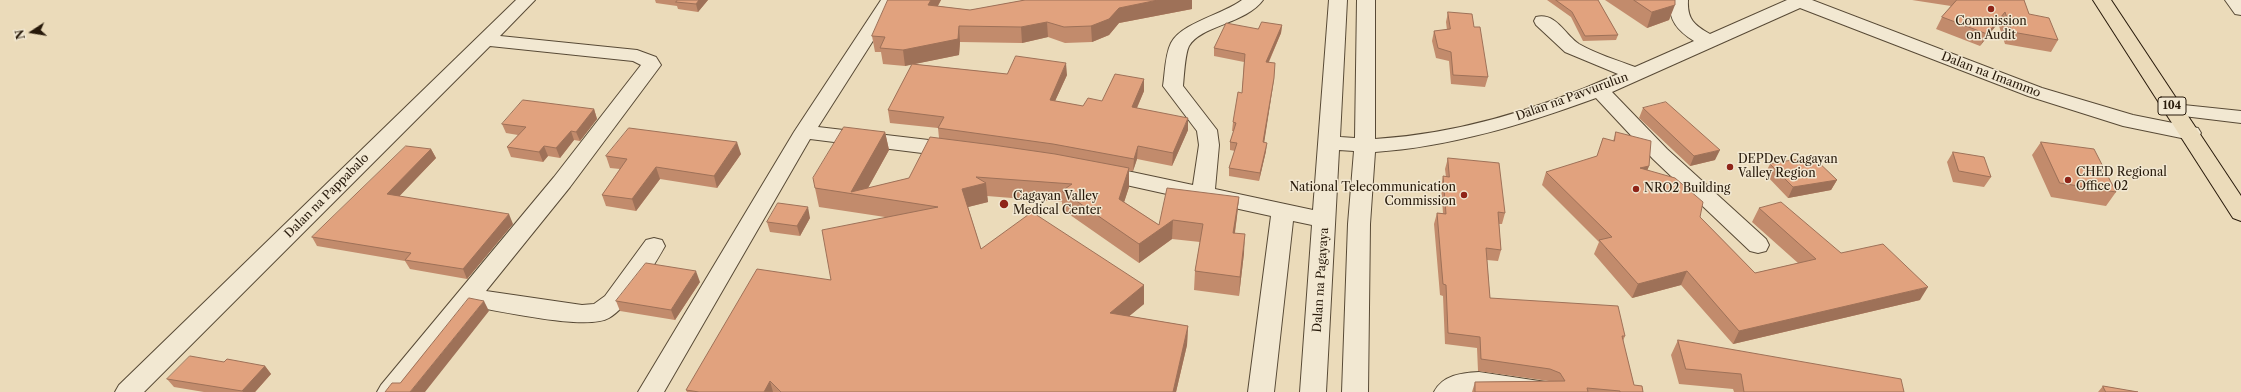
<!DOCTYPE html>
<style>
body{margin:0}
#map{position:relative;width:2241px;height:392px;overflow:hidden;background:#ebdbba;font-family:"Libre Caslon Text",serif}
canvas{display:block}
.north{position:absolute;left:12px;top:12px;width:40px;height:40px;-webkit-text-stroke:3px #f2e8d2;paint-order:stroke;rotate:258deg;font-size:11px;font-weight:700;line-height:16px;text-align:center;color:#27190a}
.north::after{content:'';display:block;margin:auto;width:14px;height:18px;background:#27190a;clip-path:polygon(50% 0,100% 100%,50% 72%,0 100%)}
</style>
<div id="map">
<canvas width="2241" height="392"></canvas>
<div class="north">N</div>
</div>
<script>
const ctx = document.querySelector('canvas').getContext('2d');
ctx.lineJoin = 'round';
function stroke(path, color, width, dash) {
  ctx.strokeStyle = color;
  ctx.lineWidth = width;
  ctx.lineCap = dash ? 'butt' : 'round';
  ctx.setLineDash(dash || []);
  ctx.stroke(path);
}
function fillPath(path, color) {
  ctx.fillStyle = color;
  ctx.fill(path, 'evenodd');
}
function write(font, color, halo, rows, align = 'center') {
  ctx.font = font + ' "Libre Caslon Text",serif';
  ctx.lineWidth = 3;
  ctx.setLineDash([]);
  ctx.textBaseline = 'middle';
  ctx.strokeStyle = halo;
  ctx.fillStyle = color;
  for (const [text, x, y, turn = 0] of rows) {
    ctx.save();
    ctx.translate(x, y);
    ctx.rotate((+turn || 0) * Math.PI / 180);
    ctx.textAlign = isNaN(turn) ? turn : align;
    if (halo) ctx.strokeText(text, 0, 0);
    ctx.fillText(text, 0, 0);
    ctx.restore();
  }
}
const minor = new Path2D(`
 M516,0H535L500,36L637,50L656,57L661,65L570,187L486,291L582,305L594,304L605,296L646,240L654,238L662,240L665,246C654,266 628,307 609,318C587,331 502,311 474,307L405,392H377L381,385L554,177L641,65L633,61L490,46L144,392H115L119,385Z
 M881,0H899L818,127L954,143L961,145L965,150L961,155L954,157L810,139L664,392H638L794,132Z
 M1242,0H1263C1247,23 1200,26 1189,46C1185,54 1184,76 1183,86L1217,130L1219,145L1215,189L1313,210L1329,0H1347L1340,137L1355,138L1357,0H1375V139C1459,134 1542,108 1618,74L1565,52L1536,25L1534,21L1536,17C1556,12 1565,35 1579,44C1596,54 1617,60 1635,67L1694,41C1678,31 1668,20 1670,0H1688C1687,19 1694,25 1710,34L1787,0H1812L2042,88L2133,115L2198,128L2201,133L2198,138L2191,140L2123,126L2028,96L1800,8L1612,92L1667,149L1766,239L1769,245L1766,251L1758,253L1750,251L1653,159L1596,98C1525,124 1450,147 1375,152L1370,224L1368,392H1342L1348,224L1354,151L1339,150L1326,392H1300L1312,225L1293,221L1274,392H1248L1271,216L1207,202L1203,203L1194,200L1099,179L1091,177L1088,172L1091,167L1099,165L1193,185L1199,145L1197,131L1163,86C1165,73 1165,55 1171,43C1181,23 1224,14 1242,0Z
 M2225,0H2241V15L2235,14Z
 M2174,104L2241,111V123L2167,114L2164,110L2167,106Z
 M1479,372L1546,382L1555,385L1559,392H1434C1443,375 1461,373 1479,372Z`);
const highway = new Path2D(`
 M2093,0H2111L2241,196V221L2233,218Z`);
stroke(minor, '#584a36', 2);
stroke(highway, '#27190a', 2);
fillPath(minor, '#f2e8d2');
fillPath(highway, '#ebdbba');
fillPath(new Path2D(`
 M655,0H708L698,12L678,9L677,6L656,3Z
 M888,0H941L938,6L970,10L1025,0H1192V9L1119,23L1109,35L1092,42L1065,43L1048,37L1022,43L960,42L959,55L914,64L1007,74L1067,75L1055,101L1083,106L1102,101L1144,79V91L1137,108L1188,130L1172,166L1137,159L1133,171H1129V187L1124,202L1159,225L1239,197L1237,216L1235,233L1244,253L1239,296L1194,290L1195,271L1200,242L1172,239L1139,263L1063,210L1062,202L987,196L988,202L968,207L981,249L1144,285V304L1129,316L1188,326L1187,345L1176,392H687L686,390L831,280L885,217L819,207L815,188L885,132L889,150L868,188L909,178L939,138L938,128L890,123L888,110L912,64L905,66L883,64L881,52H875L872,36Z
 M1547,0H1598L1618,35L1616,40L1583,41L1571,17Z
 M1605,0H1675L1669,20L1647,28Z
 M1912,0H2024L2029,14L2058,40L2051,52L2005,44L1998,23L1980,46L1936,29L1942,17L1951,6Z
 M1448,12L1474,27L1488,77L1485,87L1451,84L1449,61L1436,58L1432,41L1434,31L1447,30L1446,22Z
 M1282,25L1281,33L1269,62L1274,78L1264,142L1266,151L1259,181L1229,176V168L1235,151L1230,150V142L1234,131H1232L1233,122L1242,93L1244,62L1214,56V48L1258,29Z
 M1643,108L1715,160L1690,166L1639,118Z
 M594,109L597,119L580,141L574,140L560,158L548,156L543,162L511,157L507,147L518,135L506,133L502,124Z
 M1616,132L1649,166L1647,170L1700,217L1755,273L1798,263L1752,222L1759,208L1841,253L1920,300L1733,344L1681,285L1632,298L1594,254L1599,242L1542,185L1546,172L1597,157L1603,138L1613,141Z
 M2041,142L2116,192L2106,206L2051,197L2032,155Z
 M431,149L436,158L399,196L513,224L467,279L410,269L405,261L317,246L312,237Z
 M1953,152L1991,177L1984,187L1953,182L1947,162Z
 M741,154L717,188L660,179L636,211L606,206L602,195L620,169L610,168L606,156Z
 M1448,158L1505,213L1502,224H1499L1501,250L1498,261L1487,260L1490,298L1625,336L1623,341L1634,385L1643,392H1472L1475,382L1549,381L1478,371L1477,348L1445,344L1443,296L1440,295L1434,224L1437,213H1443L1441,187L1443,176L1446,177L1445,169Z
 M1770,164L1837,180L1831,190L1788,198L1765,174Z
 M810,218L800,236L770,232L767,222Z
 M700,282L675,320L620,311L616,301Z
 M1678,340L1904,392H1734L1733,389L1679,384L1671,355Z
 M224,362L265,366L271,374L255,392H204L174,387L167,379Z
 M2103,386L2138,392H2098Z`), '#c28b6c');
fillPath(new Path2D(`
 M699,0H708L698,12L696,4Z
 M931,0H941L929,21L928,5Z
 M1158,0H1192V9L1119,23L1109,35L1092,42L1091,26L1119,8Z
 M1675,5L1669,20L1647,28L1652,12Z
 M2005,12L1998,23L1980,46L1987,34Z
 M1047,22L1048,37L1022,43L1021,27Z
 M1282,25L1281,33L1265,70L1266,62Z
 M959,26L960,42L959,55L905,66L903,50Z
 M1066,63L1067,75L1050,112V100Z
 M1274,78L1273,86L1263,150V142Z
 M1144,79V91L1132,119V107Z
 M594,109L597,119L580,141L576,132Z
 M1188,118V130L1172,166L1173,153Z
 M571,131L574,140L560,158L556,148Z
 M885,132L889,150L864,195L851,192Z
 M737,142L741,154L717,188L714,176Z
 M1267,143L1266,151L1259,181L1260,173Z
 M544,146L548,156L543,162L539,152Z
 M1138,146L1137,159L1133,171L1134,159Z
 M431,149L436,158L392,204L387,194Z
 M1720,150L1715,160L1690,166L1694,156Z
 M1649,166L1644,179L1640,168Z
 M656,167L660,179L636,211L632,199Z
 M1129,168V187L1119,218V199Z
 M1837,180L1831,190L1788,198L1793,187Z
 M986,183L988,202L964,208L962,189Z
 M1239,197L1237,216L1232,252L1233,233Z
 M808,207L810,218L800,236L797,226Z
 M509,214L513,224L467,279L463,269Z
 M1173,220L1172,239L1139,263V244Z
 M1245,234L1244,253L1239,296L1240,277Z
 M696,271L700,282L675,320L671,310Z
 M1687,271L1681,285L1632,298L1638,284Z
 M1144,285V304L1110,332V313Z
 M1928,287L1920,300L1733,344L1739,331Z
 M484,301L489,311L425,392H410Z
 M1188,326L1187,345L1176,392H1173Z
 M265,366L271,374L255,392H243L242,391Z
 M770,381L773,392H764Z`), '#9e7158');
const building = new Path2D(`
 M678,0H699L696,4L676,2Z
 M888,0H931L928,5L970,10L1025,0H1158L1119,8L1109,19L1091,26L1064,27L1047,22L1021,27L959,26L958,39L903,50L880,48L885,37L872,36Z
 M1556,0H1598L1618,35L1585,36L1572,12Z
 M1634,0H1675V5L1652,12Z
 M1957,0H2024L2029,14L2049,18L2058,40L2012,32L2005,12L1987,34L1942,17Z
 M1448,12L1472,14L1474,27H1480L1488,77L1453,75L1451,52L1438,48L1434,31L1450,29Z
 M1262,22L1282,25L1266,62L1275,63L1274,78L1263,142L1267,143L1260,173L1229,168L1237,143L1230,142L1236,123L1233,122L1238,92L1242,93L1245,54L1214,48L1226,23L1258,29Z
 M1016,56L1066,63L1050,100L1083,106L1088,98L1102,101L1115,74L1144,79L1132,107L1188,118L1173,153L1138,146L1134,159L1053,144L938,128L944,117L888,110L912,64L1007,74Z
 M523,100L594,109L576,132L571,131L556,148L544,146L539,152L507,147L526,127L502,124Z
 M1666,102L1720,150L1694,156L1643,108Z
 M844,127L885,132L851,192L909,178L930,137L993,145L1055,154L1129,168L1119,199L1159,225L1167,188L1239,197L1233,233L1245,234L1240,277L1195,271L1203,224L1173,220L1139,244L1062,191L1072,184L976,177L986,183L962,189L981,249L1032,212L1144,285L1110,313L1188,326L1173,392H781L770,381L764,392H699L686,390L757,269L831,280L822,230L938,207L815,188L813,178Z
 M629,128L737,142L714,176L656,167L632,199L602,195L627,159L606,156Z
 M1616,132L1651,141L1649,166L1640,168L1675,178L1703,202L1700,217L1755,273L1816,259L1759,208L1781,202L1841,253L1883,244L1928,287L1739,331L1687,271L1638,284L1599,240L1612,237L1546,172L1597,156L1603,138L1614,141Z
 M2041,142L2094,149L2116,192L2060,183Z
 M406,146L431,149L387,194L509,214L463,269L405,260L411,253L312,237Z
 M1953,152L1984,157L1991,177L1959,171Z
 M1813,157L1837,180L1793,187L1770,164Z
 M1448,158L1499,163L1505,213L1498,212L1501,250L1486,248L1490,298L1618,306L1625,336H1622L1634,385L1642,386L1643,392H1620V391L1587,388L1588,392H1475V382L1565,381L1560,373L1550,369L1481,359L1480,337L1448,333L1446,285L1443,284L1437,213L1446,214L1443,176L1449,177Z
 M778,203L808,207L797,226L767,222Z
 M646,263L696,271L671,310L616,301Z
 M469,298L484,301L410,392H385L392,383H400Z
 M1678,340L1901,379L1904,392H1744L1741,374L1686,369Z
 M190,356L224,362L227,359L265,366L242,391L167,379Z
 M2103,386L2138,392H2106Z`);
fillPath(building, '#e1a27e');
stroke(building, '#9e7158', 1);
for (const [x, y, r, color] of [
 [1991,9,4,"#8f2418"],
 [1730,167,4,"#8f2418"],
 [2068,180,4,"#8f2418"],
 [1636,189,4,"#8f2418"],
 [1464,195,4,"#8f2418"],
 [1004,204,5,"#8f2418"]
]) {
  const dot = new Path2D();
  dot.arc(x, y, r, 0, 2 * Math.PI);
  ctx.fillStyle = color;
  ctx.fill(dot);
  stroke(dot, '#f2e8d2', 1.5);
}
for (const [x, y, w] of [
 [2172,106,28]
]) {
  const box = new Path2D();
  box.roundRect(x - w / 2, y - 9, w, 18, 3);
  ctx.fillStyle = '#f2e8d2';
  ctx.fill(box);
  stroke(box, '#27190a', 1);
}
write('bold 11px', '#27190a', null, [
 ["104",2172,106]
]);
write('12px', '#27190a', '#f2e8d2', [
 ["Commission",1991,22,"center"],
 ["on Audit",1991,36,"center"],
 ["DEPDev Cagayan",1738,160],
 ["Valley Region",1738,174],
 ["CHED Regional",2076,173],
 ["Office 02",2076,187],
 ["National Telecommunication",1456,188,"right"],
 ["Commission",1456,202,"right"],
 ["NRO2 Building",1644,189],
 ["Cagayan Valley",1013,197],
 ["Medical Center",1013,211]
], 'left');
write('12px', '#27190a', '#f2e8d2', [
 ["Dalan na Imammo",1991,75,21],
 ["Dalan na Pavvurulun",1572,97,-20],
 ["Dalan na Pappabalo",327,196,-45],
 ["Dalan na Pagayaya",1321,280,-86]
]);
</script>
